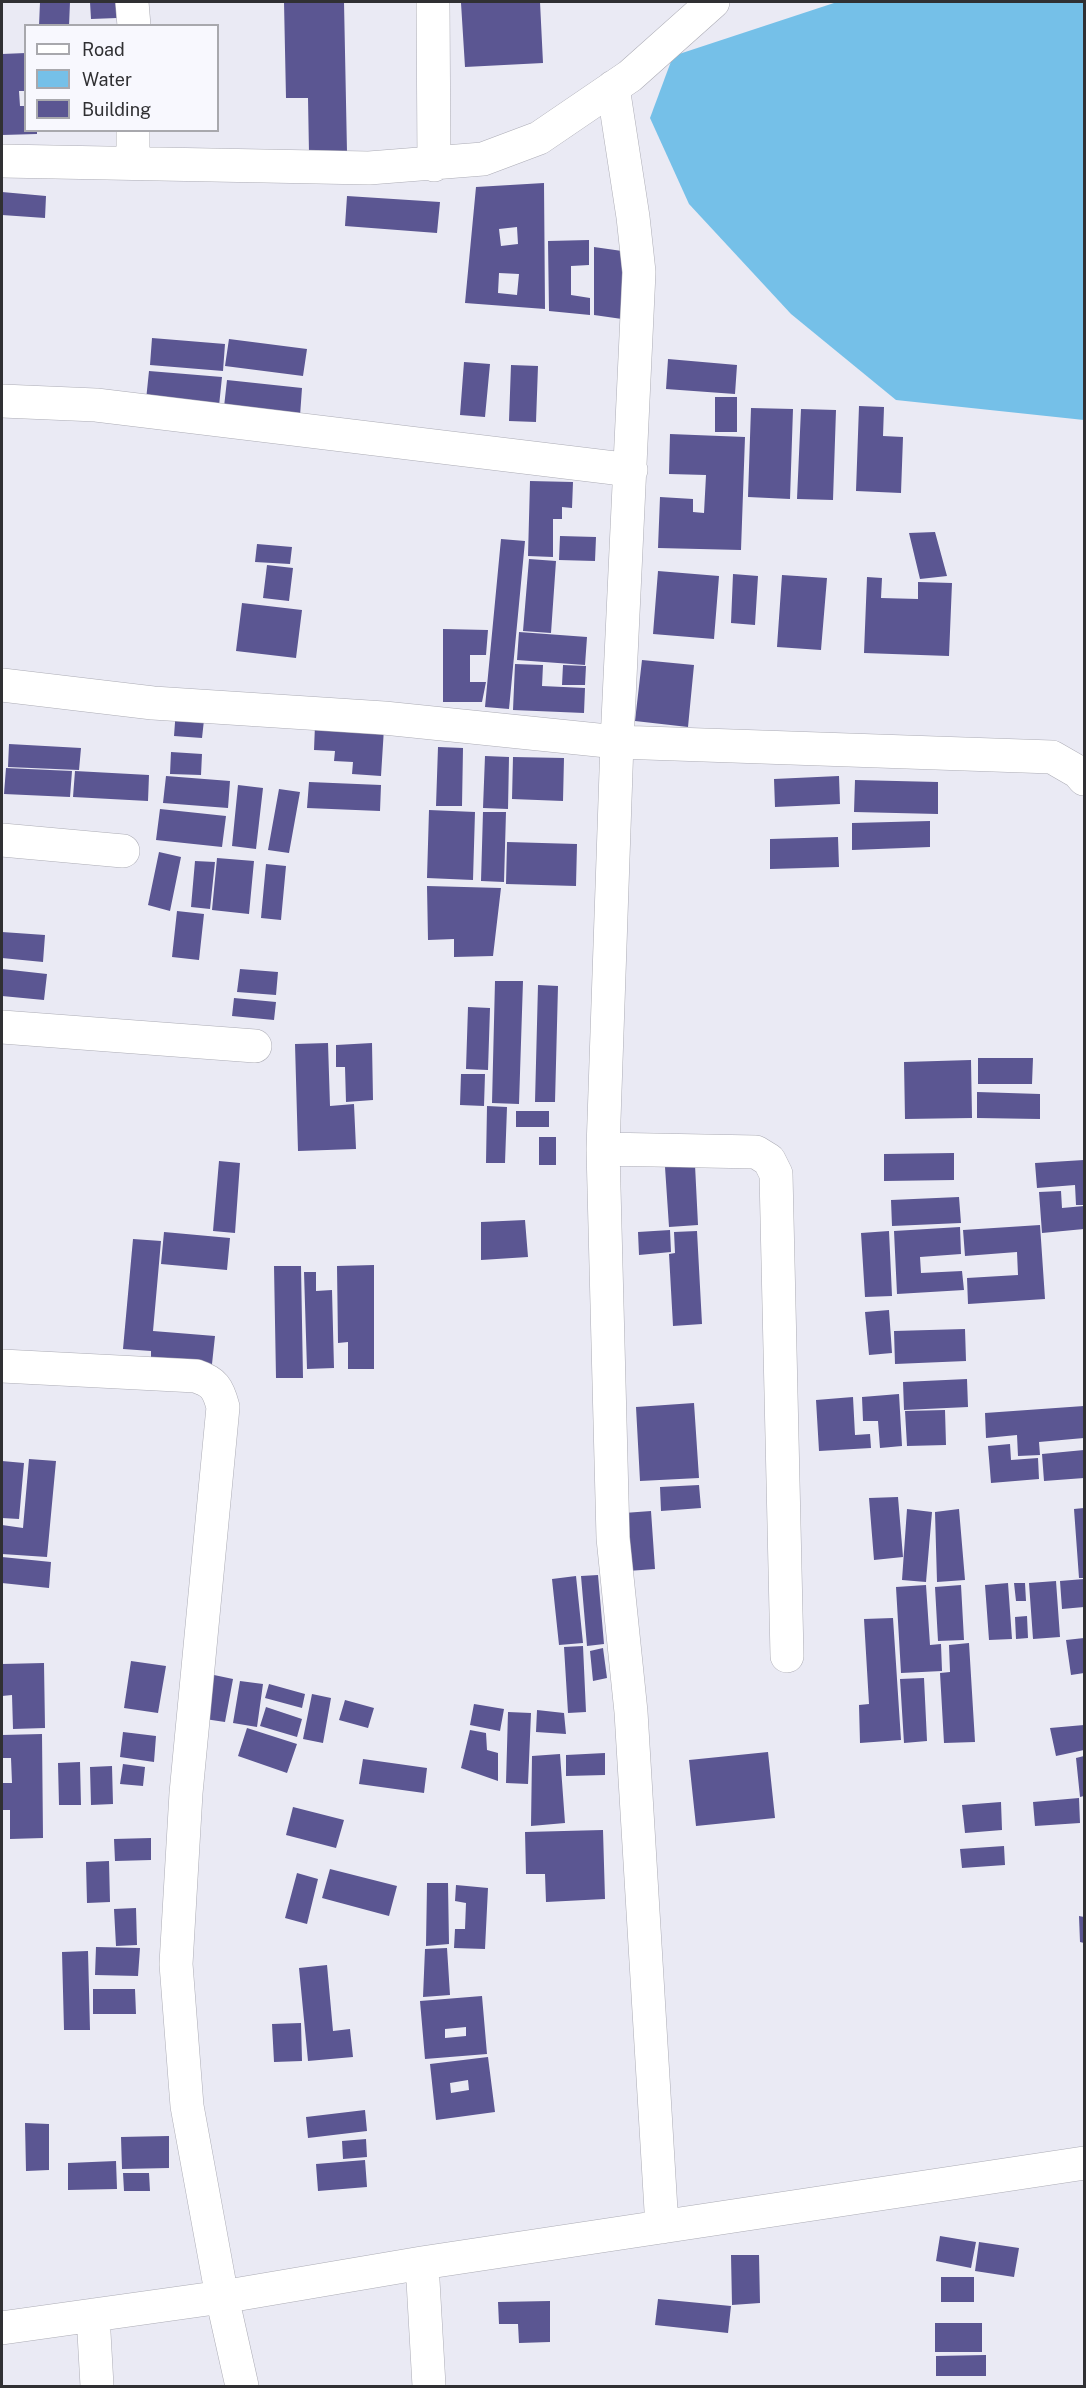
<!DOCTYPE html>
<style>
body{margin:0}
#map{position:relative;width:1086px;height:2388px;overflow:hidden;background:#eaeaf4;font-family:"Public Sans",sans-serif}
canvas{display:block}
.frame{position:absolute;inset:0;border:3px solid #303033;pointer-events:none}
.legend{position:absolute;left:24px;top:24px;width:195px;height:108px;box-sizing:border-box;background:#f8f8fe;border:2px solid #a8a8ad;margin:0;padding:8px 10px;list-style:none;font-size:18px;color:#303033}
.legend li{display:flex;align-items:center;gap:12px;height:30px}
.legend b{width:30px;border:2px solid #a8a8ad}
</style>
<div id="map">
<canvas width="1086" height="2388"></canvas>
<div class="frame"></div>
<ul class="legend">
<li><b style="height:8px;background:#fff"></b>Road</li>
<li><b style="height:16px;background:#75c0e8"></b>Water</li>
<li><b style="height:16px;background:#5b5692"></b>Building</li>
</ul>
</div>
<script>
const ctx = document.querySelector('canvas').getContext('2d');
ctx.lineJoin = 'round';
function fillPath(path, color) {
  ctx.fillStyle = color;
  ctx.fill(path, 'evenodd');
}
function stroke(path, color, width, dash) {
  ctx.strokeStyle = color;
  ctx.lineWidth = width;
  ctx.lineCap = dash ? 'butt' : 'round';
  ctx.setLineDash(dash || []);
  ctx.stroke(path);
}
fillPath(new Path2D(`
 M837,2H1084V420L896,400L791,314L689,204L650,118L673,56Z`), '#75c0e8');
fillPath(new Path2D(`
 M40,2H70L69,26H39Z
 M90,2H116L117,18L91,19Z
 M284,2H344L347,152L309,153L308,98H286Z
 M540,2L543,63L465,67L461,3Z
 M26,53V91H19L20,106H26V130H37V134L2,135V54Z
 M544,183L545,309L465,303L476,187ZM517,227L518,244L501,246L499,229ZM499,273L519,274L517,295L498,293Z
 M2,192L46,196L45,218L2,215Z
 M347,196L440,202L437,233L345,226Z
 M589,240V265L571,266V295L590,298V315L549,311L548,241Z
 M594,247L622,251V319L594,315Z
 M152,338L225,344L223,371L150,365Z
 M229,339L307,349L303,376L225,366Z
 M668,359L737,365L735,394L666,389Z
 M464,362L490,364L485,417L460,415Z
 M511,365L538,366L536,422L509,421Z
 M149,371L222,377L219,406L146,400Z
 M227,380L302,388L300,416L224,407Z
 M715,397H737V432H715Z
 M859,406L884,407L883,436L903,437L901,493L856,491Z
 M751,408L793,409L790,499L748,497Z
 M801,409L836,410L833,500L797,499Z
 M670,434L745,437L741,550L658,548L660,497L693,499V512L704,513L706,475L669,474Z
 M530,481L573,482L572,508L562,507V519H553V557L528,556Z
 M935,532L947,576L920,579L909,533Z
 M560,536L596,537L595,561L559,560Z
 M501,539L525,541L509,709L485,707Z
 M257,544L292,547L290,564L255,562Z
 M529,559L556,561L551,633L523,631Z
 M267,565L293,568L289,601L263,598Z
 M658,571L719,576L714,639L653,634Z
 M733,574L758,576L755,625L731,623Z
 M782,575L827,578L821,650L777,647Z
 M867,577L882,578L881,598L918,599V582L952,583L949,656L864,653Z
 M242,603L302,610L296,658L236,651Z
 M443,629L488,630L486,655H470V682H486L482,702H443Z
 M519,632L587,637L585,665L517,660Z
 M642,660L694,665L688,727L635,721Z
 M515,664L543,665L542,686L585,688L584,713L513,710Z
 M563,665L586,666L585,685H562Z
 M176,709L205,711L202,738L174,736Z
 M315,725L384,728L381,776L352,774L353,762L334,761L335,751L314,750Z
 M9,744L81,748L79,770L8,767Z
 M438,747L463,748L462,806H436Z
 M171,752L202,754L201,775L170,774Z
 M485,756L509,757L508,809L483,808Z
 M513,757L564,758L563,801L512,799Z
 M6,768L72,771L70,797L4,794Z
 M75,771L149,775L148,801L73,797Z
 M166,776L230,781L228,808L163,803Z
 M839,776L840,804L775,807L774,779Z
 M855,780L938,782V814L854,812Z
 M309,782L381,785L380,811L307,808Z
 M238,785L263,788L256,849L232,846Z
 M279,789L300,792L289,853L268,850Z
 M160,809L226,816L222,847L156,840Z
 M429,810L475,812L473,880L427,878Z
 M483,812H506L504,882L481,881Z
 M930,821V847L852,850V823Z
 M838,837L839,867L770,869V839Z
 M507,842L577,844L576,886L506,884Z
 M159,852L181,857L170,911L148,905Z
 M217,858L254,861L249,914L212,910Z
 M195,861L215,862L210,909L191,907Z
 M266,864L286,866L281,920L261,918Z
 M427,886L501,888L493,956L454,957V939L428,940Z
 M177,911L204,914L199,960L172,957Z
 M2,932L45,935L43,962L2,958Z
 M2,969L47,974L44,1000L2,996Z
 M240,969L278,972L276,995L237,992Z
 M495,981H523L519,1104L492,1103Z
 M538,985L558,986L555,1102H535Z
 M234,998L276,1002L274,1020L232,1016Z
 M468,1007L490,1008L488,1070L466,1069Z
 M328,1043L330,1106L354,1104L356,1149L298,1151L295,1044Z
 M372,1043L373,1100L346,1102L345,1067H336V1045Z
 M978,1058H1033L1032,1084H978Z
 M971,1060L972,1118L905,1119L904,1062Z
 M461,1074H485L484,1106L460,1105Z
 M977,1092L1040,1094V1119L977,1118Z
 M487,1106L507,1107L505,1163H486Z
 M516,1111H549V1127H516Z
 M539,1137H556V1165H539Z
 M954,1153V1180L884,1181V1154Z
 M1084,1160V1205H1076L1075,1185L1037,1188L1035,1163Z
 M219,1161L240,1163L235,1233L213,1231Z
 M695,1165L698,1225L669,1227L665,1167Z
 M1061,1191L1062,1208L1084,1206V1229L1042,1233L1039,1192Z
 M959,1197L961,1223L892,1226L891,1200Z
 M525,1220L528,1257L481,1260V1222Z
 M1040,1225L1045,1299L968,1304L967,1278L1018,1275L1017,1252L965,1256L963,1230Z
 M960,1227L961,1254L920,1257L921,1273L962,1271L964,1290L897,1294L894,1231Z
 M670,1230L671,1252L639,1255L638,1232Z
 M697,1231L702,1324L673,1326L669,1254L675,1253L674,1232Z
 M889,1231L892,1296L865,1297L861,1233Z
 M164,1232L230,1238L227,1270L161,1264Z
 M133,1239L161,1241L153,1331L215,1336L212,1364L151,1359V1351L123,1349Z
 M374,1265V1369H348V1342L338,1343L337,1266Z
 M274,1266H301L303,1378H276Z
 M304,1272H316V1291L332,1290L334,1368L307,1369Z
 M889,1310L892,1353L869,1355L865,1312Z
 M965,1329L966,1361L895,1364L894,1331Z
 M967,1379L968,1407L904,1410L903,1382Z
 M899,1394L902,1446L880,1448L878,1421H863L862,1397Z
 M853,1397L855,1435L870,1434L871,1448L819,1451L816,1400Z
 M694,1403L699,1478L640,1481L636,1407Z
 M1084,1406V1438L1039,1442L1040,1455L1018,1456L1017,1435L986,1438L985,1413Z
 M945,1410L946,1445L907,1446L905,1411Z
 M1010,1444L1011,1460L1038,1458L1039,1479L991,1483L988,1446Z
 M1084,1450V1478L1044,1481L1042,1454Z
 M29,1459L56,1461L47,1557L2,1554V1525L23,1528Z
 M2,1461L24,1463L19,1519L2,1518Z
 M699,1485L701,1508L661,1511L660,1487Z
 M898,1497L903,1557L874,1560L869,1498Z
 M1084,1508V1578H1079L1074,1509Z
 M907,1509L932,1512L926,1582L902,1580Z
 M959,1509L965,1580L937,1582L935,1512Z
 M651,1511L655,1569L628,1571L624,1513Z
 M2,1557L51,1562L49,1588L2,1583Z
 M598,1575L604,1644L587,1646L581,1576Z
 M576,1576L583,1643L559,1645L552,1579Z
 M1084,1579V1607L1062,1609L1060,1581Z
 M1056,1581L1060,1637L1033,1639L1029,1583Z
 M1008,1583L1012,1639L989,1640L985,1585Z
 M1014,1583H1025L1026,1601H1016Z
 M926,1585L930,1645L941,1644L942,1671L901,1673L896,1587Z
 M961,1585L964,1640L938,1641L935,1587Z
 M1027,1616L1028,1638L1016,1639L1015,1617Z
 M893,1618L901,1740L860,1743L859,1705L869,1704L864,1619Z
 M1084,1638V1673L1071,1675L1066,1640Z
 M969,1643L975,1742L944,1743L940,1673L950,1672L949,1645Z
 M583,1646L586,1712L568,1713L564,1647Z
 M603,1648L607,1678L593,1681L590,1651Z
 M131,1661L166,1666L158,1713L124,1708Z
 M44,1663L45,1728L13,1729L12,1695L2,1696V1664Z
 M214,1675L233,1679L225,1722L205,1719Z
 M924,1678L927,1741L904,1743L900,1679Z
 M240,1681L263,1684L257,1727L233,1723Z
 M269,1684L305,1694L302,1708L265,1698Z
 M312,1694L331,1698L323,1743L303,1739Z
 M345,1700L374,1708L368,1728L339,1720Z
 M474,1704L504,1709L500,1731L470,1725Z
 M266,1707L302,1719L297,1737L260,1726Z
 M537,1710L564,1713L566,1734L536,1732Z
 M508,1712L531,1713L528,1784L506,1783Z
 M1084,1725V1750L1056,1756L1050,1728Z
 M247,1728L297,1744L287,1773L238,1756Z
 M470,1730L486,1733L487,1750L498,1753V1781L461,1768Z
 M123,1732L156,1736L154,1762L120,1757Z
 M42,1734L43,1838L10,1839V1810H2V1783H12L11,1758H2V1735Z
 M768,1752L775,1818L696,1826L689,1760Z
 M605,1753V1775L566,1776V1755Z
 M560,1754L565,1823L531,1826L532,1756Z
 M1084,1756V1796L1080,1797L1076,1758Z
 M363,1759L427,1768L424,1793L359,1784Z
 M80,1762L81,1805H59L58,1763Z
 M123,1764L145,1767L143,1786L120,1784Z
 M112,1766L113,1804L91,1805L90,1767Z
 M1079,1798L1080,1823L1035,1826L1033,1802Z
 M1001,1802L1002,1830L965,1833L962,1805Z
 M293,1807L344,1820L336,1848L286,1835Z
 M603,1830L605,1899L546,1902L545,1874H526L525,1832Z
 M151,1838V1860L115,1861L114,1839Z
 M1004,1846L1005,1865L962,1868L960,1849Z
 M109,1861L110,1902L87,1903L86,1862Z
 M330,1869L397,1886L389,1916L322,1898Z
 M297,1873L318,1879L307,1924L285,1918Z
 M427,1883H448L449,1944L426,1946Z
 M456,1885L488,1888L485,1949L454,1948L455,1929H465L466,1903L455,1901Z
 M136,1908L137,1945L116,1946L114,1909Z
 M1079,1916L1084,1917V1943L1080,1942Z
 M96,1947L140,1948L138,1976L95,1975Z
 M447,1948L450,1995L423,1997L425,1949Z
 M88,1951L90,2030H64L62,1952Z
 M327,1965L333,2031L350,2029L353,2057L308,2061L299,1968Z
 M93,1989H135L136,2014H93Z
 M482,1996L487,2054L425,2059L420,2001ZM466,2027V2036L445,2038V2029Z
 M301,2023L302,2061L274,2062L272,2024Z
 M488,2057L495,2112L436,2120L430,2064ZM468,2080L469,2090L451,2093L450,2083Z
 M365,2110L367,2131L308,2138L306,2117Z
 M25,2123L49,2124V2170L26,2171Z
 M169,2136V2168L122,2169L121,2137Z
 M366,2139L367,2157L343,2159L342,2141Z
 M365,2160L367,2187L318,2191L316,2164Z
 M116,2161L117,2189L68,2190V2163Z
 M123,2173H149L150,2191H124Z
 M940,2236L976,2242L971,2268L936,2261Z
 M979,2242L1019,2248L1014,2277L975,2271Z
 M731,2255H759L760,2303L732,2305Z
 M941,2277H974V2302H941Z
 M658,2299L731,2306L728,2333L655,2325Z
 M550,2301V2342L519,2343L518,2324H499L498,2302Z
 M935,2323H982V2352H935Z
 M986,2355V2376H936V2356Z`), '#5b5692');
const street = new Path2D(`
 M132,2L134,26
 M433,2L434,165
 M613,87L633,217L639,272L617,742L603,1149L613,1538L631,1712L662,2227
 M2,161L369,168L483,159L539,138L630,76L713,2
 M133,163V130
 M2,401L96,405L631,470
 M2,685L153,703L384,718L617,742L1052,757L1078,772L1084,779
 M2,840L123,851
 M2,1027L255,1046
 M603,1149L756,1152L769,1160L776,1174L787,1656
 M2,1366L196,1376C214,1382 218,1388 223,1407L186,1793L176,1964L187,2106L222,2297L242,2386
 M422,2263L429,2386
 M93,2315L97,2386
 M2,2328L222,2297L422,2263L1084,2163`);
stroke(street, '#acacb5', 34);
stroke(street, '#fff', 33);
</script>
